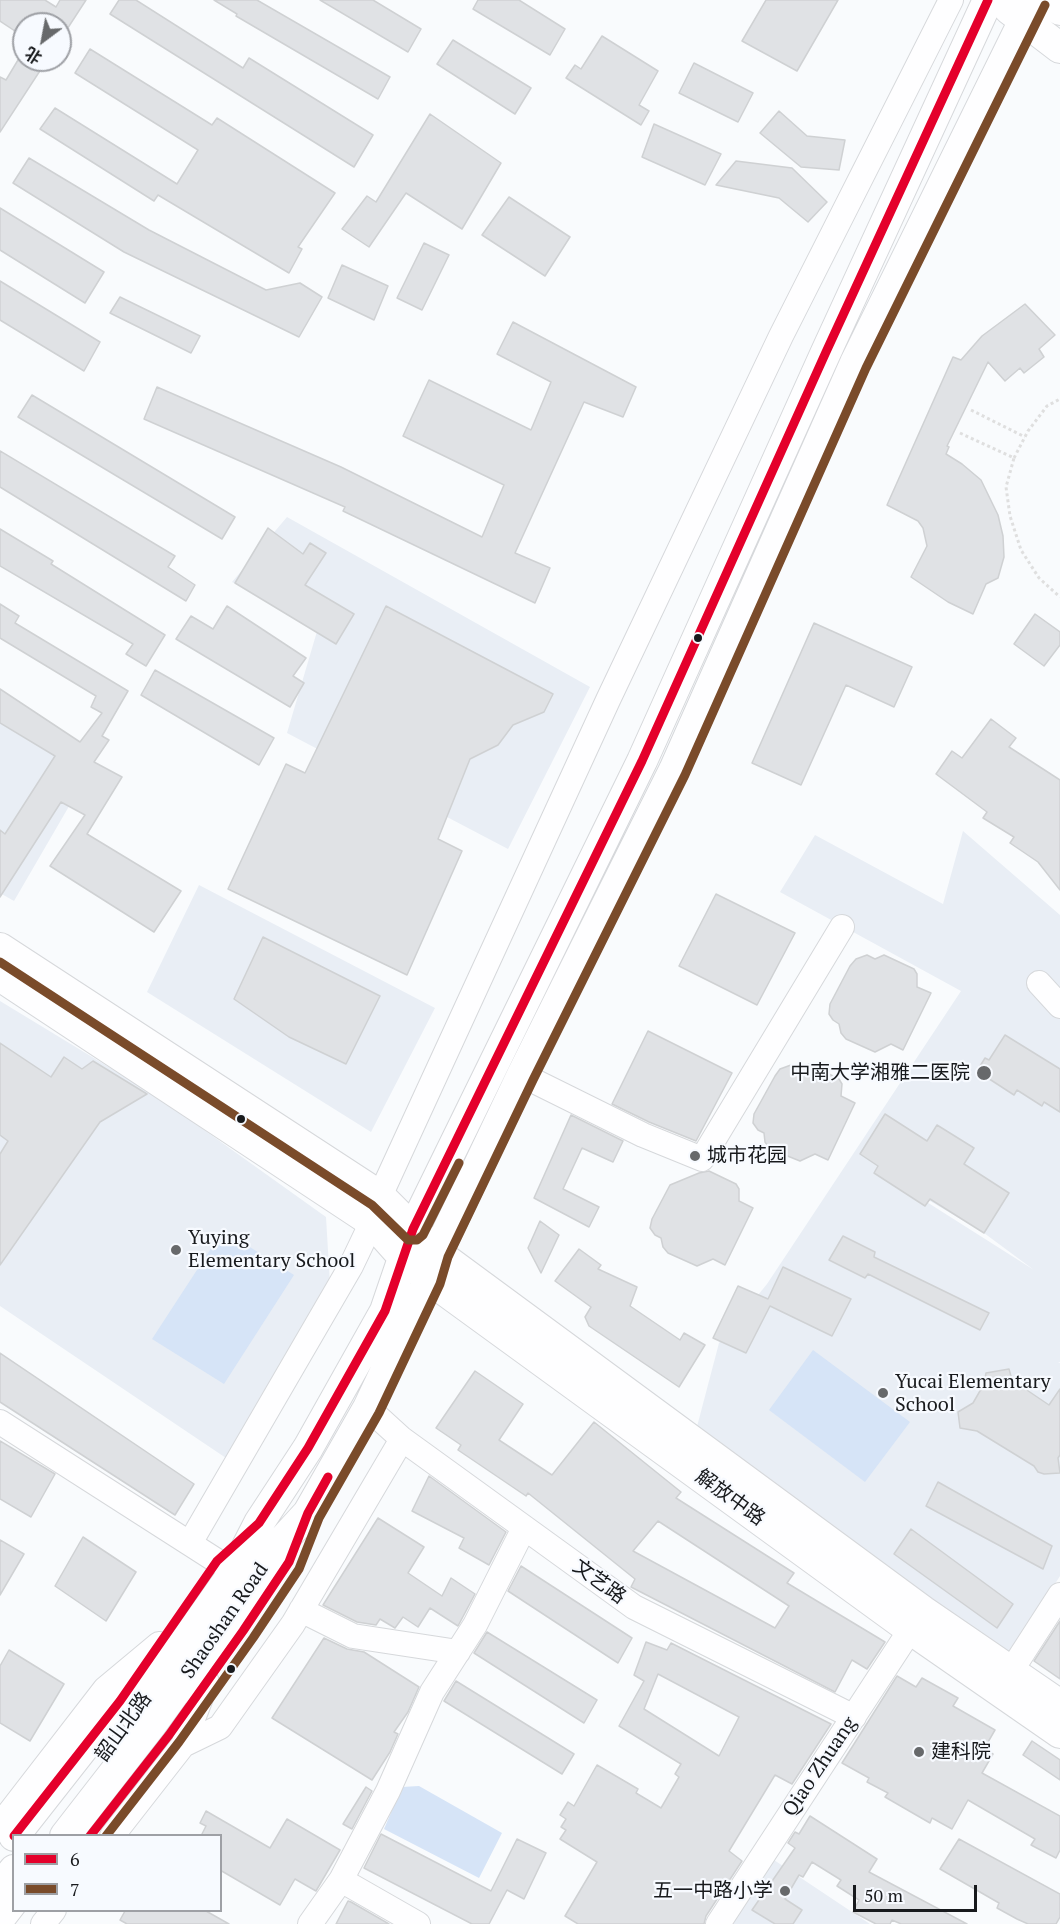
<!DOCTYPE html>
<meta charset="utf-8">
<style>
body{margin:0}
#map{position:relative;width:1060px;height:1924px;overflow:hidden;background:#f9fbfd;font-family:"PT Serif","Noto Sans SC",serif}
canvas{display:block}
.legend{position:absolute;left:12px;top:1834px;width:210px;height:78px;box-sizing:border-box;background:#f7faff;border:2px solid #9ea0a5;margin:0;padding:8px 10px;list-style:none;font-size:18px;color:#181a1d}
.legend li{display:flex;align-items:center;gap:12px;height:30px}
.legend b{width:30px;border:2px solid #9ea0a5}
.north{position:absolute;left:12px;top:12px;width:60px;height:60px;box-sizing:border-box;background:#f7faff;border:2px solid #9ea0a5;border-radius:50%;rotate:212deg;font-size:16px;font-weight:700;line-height:24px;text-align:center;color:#181a1d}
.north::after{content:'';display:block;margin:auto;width:21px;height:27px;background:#67696b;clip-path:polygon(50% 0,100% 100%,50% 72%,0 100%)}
.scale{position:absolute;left:853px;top:1885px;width:124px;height:27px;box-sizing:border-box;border:3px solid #181a1d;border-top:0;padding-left:8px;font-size:18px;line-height:21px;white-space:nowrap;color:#181a1d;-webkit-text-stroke:4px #f7faff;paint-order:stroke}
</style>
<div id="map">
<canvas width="1060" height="1924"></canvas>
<ul class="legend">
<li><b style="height:8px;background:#e4002b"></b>6</li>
<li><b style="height:8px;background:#7a4b2a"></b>7</li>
</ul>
<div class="north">北</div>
<div class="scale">50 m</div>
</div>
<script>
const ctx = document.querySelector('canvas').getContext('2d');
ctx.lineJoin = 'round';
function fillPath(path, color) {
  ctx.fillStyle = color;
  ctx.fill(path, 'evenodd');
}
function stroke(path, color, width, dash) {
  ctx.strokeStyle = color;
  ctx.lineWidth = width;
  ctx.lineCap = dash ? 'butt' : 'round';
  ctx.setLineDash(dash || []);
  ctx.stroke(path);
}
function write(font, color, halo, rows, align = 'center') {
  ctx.font = font + ' "PT Serif","Noto Sans SC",serif';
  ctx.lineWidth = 4.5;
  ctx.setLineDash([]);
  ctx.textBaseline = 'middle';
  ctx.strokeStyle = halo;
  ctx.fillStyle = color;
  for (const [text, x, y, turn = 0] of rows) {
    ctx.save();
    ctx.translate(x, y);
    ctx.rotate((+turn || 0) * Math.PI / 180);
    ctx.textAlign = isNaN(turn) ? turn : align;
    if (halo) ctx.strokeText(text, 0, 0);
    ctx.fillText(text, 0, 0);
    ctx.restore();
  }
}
fillPath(new Path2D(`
 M287,517L590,687L508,849L287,733L318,628L232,582Z
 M0,713L86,777L14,901L0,893Z
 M963,831L1060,915V1362H1058L1060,1363V1576L1008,1658L694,1438L719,1343L767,1284L961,991L780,892L815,835L943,904ZM881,1172L984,1233L1034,1270L881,1173Z
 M199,885L435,1008L371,1132L147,992Z
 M0,1001L158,1097L326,1217L330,1284L226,1458L0,1306Z
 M771,1858L870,1924H728Z`), '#e9eef5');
fillPath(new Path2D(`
 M223,1230L294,1275L224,1384L152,1339Z
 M813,1350L910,1422L865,1482L769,1410Z
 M419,1786L502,1833L479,1878L384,1829L402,1787Z`), '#d6e4f7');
const building = new Path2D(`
 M0,0H45L56,7L60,0H86L60,40V24H24V37L0,21Z
 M119,0H136L243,68L249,58L373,135L354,167L110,14Z
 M214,0H257L390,77L378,99L236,16L237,14Z
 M320,0H373L421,29L408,52Z
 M478,0H519L565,29L550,55L473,9Z
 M766,0H838L797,71L742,41Z
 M602,36L658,71L639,105L649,111L641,125L566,78L575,65L581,69Z
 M453,40L531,88L515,114L437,64Z
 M90,49L212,125L217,118L335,193L298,247L302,249L289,273L158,195L154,201L40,129L55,108L177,184L198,150L75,73Z
 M18,60H47L0,132V77L6,80Z
 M694,63L753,93L738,122L679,93Z
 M779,111L807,136L845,140L839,170L801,167L760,133Z
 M430,114L501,163L462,229L406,193L369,247L342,229L367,196L376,202Z
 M654,124L721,154L705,185L642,157Z
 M29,158L149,230L266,290L300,283L322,297L299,337L124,252L13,183Z
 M736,161L792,168L827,202L808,222L779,198L716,185Z
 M509,197L570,237L545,276L482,235Z
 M0,208L104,272L85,303L0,250Z
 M424,243L449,255L422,310L397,298Z
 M342,265L388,286L374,320L328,298Z
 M0,281L100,342L84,371L0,320Z
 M120,297L200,336L191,353L110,313Z
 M1025,304L1055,335L1039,349L1044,357L1024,373L1020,368L1005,381L988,362L947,446L949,447L946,454L962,464L981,480L998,515L1003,536L1004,557L998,578L986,584L973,614L948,602L911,577L927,546L923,528L918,521L887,505L953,357L961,360L982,336Z
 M513,322L636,387L623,417L584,402L515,553L550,568L535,603L343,511L345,507L144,419L157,387L341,467L482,537L504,485L403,436L429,380L531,430L551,382L497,354Z
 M32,395L235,517L222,539L18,417Z
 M0,451L175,556L168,567L195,585L186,601L0,487Z
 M268,528L303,554L310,543L326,553L305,585L354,614L336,644L235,583Z
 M0,529L53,561L51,564L165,635L146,666L126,654L133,644L0,566Z
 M0,604L19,616L15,623L128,691L102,736L109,740L94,762L122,777L87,834L181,891L154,932L50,866L85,815L61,802L0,897V830L5,834L55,756L0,723V689L80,742L102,713L91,707L96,696L0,638Z
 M227,606L306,658L293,676L304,683L290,707L176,639L191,616L213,629Z
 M386,606L553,694L544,712L513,725L498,745L470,759L438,839L462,851L407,975L228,889L286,764L305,773Z
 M1035,614L1060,632V645L1044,666L1014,644Z
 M814,623L912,667L894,707L846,685L801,785L752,763Z
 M155,670L274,738L259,765L141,695Z
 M991,719L1016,738L1009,747L1060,780V890L1038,862L1010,843L1014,837L983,818L987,812L936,774L952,751L962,758Z
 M716,894L795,933L757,1005L679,966Z
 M263,937L380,996L346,1064L289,1037L234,999Z
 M867,955L875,959L884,955L914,969L917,974V987L931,993L903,1050L891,1044L875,1052L846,1039L841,1033L839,1024L833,1020L829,1014L830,1004L850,966L856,959Z
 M648,1031L732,1073L696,1141L649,1122L612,1104Z
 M1005,1035L1060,1069V1112L1044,1102L1042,1106L1017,1090L1014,1095L977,1071L985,1058L989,1060Z
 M0,1043L51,1077L64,1057L82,1069L93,1061L147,1094L100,1122L0,1265V1154L8,1141L0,1135Z
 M809,1064L839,1079L842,1084L841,1096L855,1103L828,1160L815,1154L800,1161L770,1149L765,1142L764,1133L758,1130L753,1123L754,1114L775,1076L780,1069L791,1065L800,1069Z
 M885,1114L927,1141L937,1125L974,1148L964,1164L1009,1193L984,1233L930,1199L925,1206L874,1173L878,1166L860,1154Z
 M571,1115L623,1141L613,1162L582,1148L563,1189L599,1207L589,1227L534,1198Z
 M709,1171L736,1184L739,1189V1201L753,1208L725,1265L713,1259L697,1266L668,1253L663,1247L661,1238L655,1235L650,1228L652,1219L670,1185L699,1173Z
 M540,1221L559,1235L541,1273L528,1248Z
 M843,1236L875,1252L874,1257L989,1313L980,1330L868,1274L865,1278L829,1260Z
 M579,1249L601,1265L598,1269L637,1287L630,1306L680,1340L684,1333L705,1345L679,1387L589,1326L585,1317L591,1307L555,1281Z
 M783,1267L851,1299L832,1336L770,1306L746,1353L713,1338L738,1286L768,1299Z
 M0,1353L194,1484L175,1515L0,1402Z
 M1009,1369L1012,1380L1049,1405L1060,1389V1455L1058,1458L1060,1473L1044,1474L1038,1472L1034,1466L977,1431L960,1428L958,1412L973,1403L984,1384L986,1373Z
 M475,1371L523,1404L499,1440L552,1475L594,1422L681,1492L676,1498L794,1573L787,1583L885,1642L867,1669L852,1660L835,1692L631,1587L635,1579L528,1493L526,1496L458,1450L461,1445L436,1428ZM658,1521L789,1606L775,1628L633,1551Z
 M0,1441L55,1474L31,1517L0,1499Z
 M429,1476L506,1532L489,1565L459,1548L464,1538L412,1511Z
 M938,1482L1052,1546L1043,1569L926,1506Z
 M378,1518L424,1547L408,1573L442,1596L451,1578L475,1594L458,1626L430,1608L418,1627L403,1617L395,1628L380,1619L376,1625L357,1622L323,1605Z
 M911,1529L1013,1604L997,1628L894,1554Z
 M83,1537L136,1572L106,1621L55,1586Z
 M0,1540L24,1554L0,1595Z
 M521,1566L632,1638L618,1663L508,1591Z
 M1060,1621V1679L1034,1661Z
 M487,1632L597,1700L584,1723L474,1653Z
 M324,1638L347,1649L364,1652L419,1687L408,1712L394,1732L398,1734L390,1752L372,1780L272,1718Z
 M646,1642L667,1650L671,1643L831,1724L792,1784L775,1775L729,1851L742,1861L706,1916L704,1924H578L565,1916L597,1862L560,1839L566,1830L561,1827L566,1819L560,1815L568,1802L574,1806L597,1765L638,1789L636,1793L661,1808L679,1777L675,1774L681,1764L619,1726L644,1681L634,1675ZM658,1674L739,1717L719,1756L644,1709Z
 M9,1650L64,1684L30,1741L0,1723V1666Z
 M897,1676L916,1687L922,1678L958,1698L953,1706L995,1730L984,1749L993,1754L982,1773L1060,1816V1850L1056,1858L1031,1845L1035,1839L968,1800L952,1829L932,1818L930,1823L885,1797L888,1793L867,1782L869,1778L842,1763Z
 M456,1681L574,1754L562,1774L444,1701Z
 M1032,1741L1060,1760V1780L1023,1755Z
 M366,1787L372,1791L352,1829L343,1824Z
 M206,1811L270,1848L287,1819L340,1850L316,1891L295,1879L280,1905L220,1870V1836H201L206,1826L200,1823Z
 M810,1816L877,1859L869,1872L967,1924H901L892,1920L890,1924H876L853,1912L859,1900L837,1886L841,1880L812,1862L803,1877L799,1875L785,1899L802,1910L793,1924H775L752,1910L795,1848L788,1843L795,1832L799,1834Z
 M381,1834L491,1891L517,1839L546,1853L524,1899L507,1890L489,1924H472L364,1868Z
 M959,1839L1060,1894V1917L1056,1924H1028L1017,1919L997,1908L999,1903L940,1869Z
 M348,1901L351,1902L389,1924H336Z
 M125,1911H206L229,1924H127L120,1920Z`);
fillPath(building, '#e0e2e5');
stroke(building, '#cfd1d3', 1.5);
const minor = new Path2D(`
 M1039,983L1060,1006
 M522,1075L643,1135L702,1159L842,927
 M368,1408L402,1439L634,1607L854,1717
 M0,1422L217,1561
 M190,1543L351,1266L372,1222L380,1196L608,700L781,336L951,0
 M301,1610L353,1636L458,1652
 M1011,1671L1060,1595
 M183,1745L220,1727L293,1624L402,1439
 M0,1825L105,1689L159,1644
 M112,1836L183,1745L207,1682
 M43,1924L54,1910
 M310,1924L341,1880
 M418,1924L341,1880L388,1791L432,1692L475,1625L524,1528
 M718,1924L920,1615`);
const major = new Path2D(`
 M1046,0L1060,10
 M1009,9L1060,48
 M0,948L380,1196L437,1253L923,1611L1060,1705
 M0,976L372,1222L404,1258L429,1279L910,1629L1060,1733
 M134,1714L234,1572L259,1523L308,1448L385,1311L413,1229L642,761L826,352L988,0
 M14,1836L120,1701L138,1674
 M65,1836L152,1724L227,1621L274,1550L308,1513L368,1408L429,1279L437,1253L522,1075L674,770L855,363L1034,0
 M0,1887L14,1870
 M0,1918L14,1900`);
stroke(minor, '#d6d8db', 26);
stroke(major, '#d6d8db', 32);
stroke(new Path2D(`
 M971,410L1025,437
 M960,433L1014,458L1006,487L1010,516L1021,550L1039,578L1060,597
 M1014,458L1028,431L1047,406L1060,399`), '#dfdfdf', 3, [3, 3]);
stroke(minor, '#fefeff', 24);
stroke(major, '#fefeff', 30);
stroke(new Path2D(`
 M14,1836L120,1701L217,1561L259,1523L308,1448L385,1311L413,1229L642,761L826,352L988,0
 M90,1836L169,1735L243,1631L289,1562L308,1513L328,1477`), '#e4002b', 9);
stroke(new Path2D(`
 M0,962L372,1205L408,1240H417L423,1235L459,1163
 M106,1836L179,1742L253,1638L299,1569L319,1518L379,1413L440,1284L448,1257L533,1080L685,775L866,368L1045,5`), '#7a4b2a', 9);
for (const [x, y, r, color] of [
 [698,638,5,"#181a1d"],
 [984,1073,8,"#67696b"],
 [241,1119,5,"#181a1d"],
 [695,1156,6,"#67696b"],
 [176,1250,6,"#67696b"],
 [883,1393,6,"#67696b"],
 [231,1669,5,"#181a1d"],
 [919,1752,6,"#67696b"],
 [785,1891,6,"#67696b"]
]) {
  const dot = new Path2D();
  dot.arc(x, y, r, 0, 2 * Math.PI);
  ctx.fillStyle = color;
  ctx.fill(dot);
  stroke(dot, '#f7faff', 2);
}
write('20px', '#181a1d', '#f7faff', [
 ["中南大学湘雅二医院",970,1073,"right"],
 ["城市花园",707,1156],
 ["Yuying",188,1238],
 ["Elementary School",188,1261],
 ["Yucai Elementary",895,1382],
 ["School",895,1405],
 ["建科院",931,1752],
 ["五一中路小学",773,1891,"right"]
], 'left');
write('20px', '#181a1d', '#f7faff', [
 ["解放中路",730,1498,36],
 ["文艺路",599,1582,36],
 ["Shaoshan Road",225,1621,-55],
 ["韶山北路",124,1727,-54],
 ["Qiao Zhuang",820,1767,-56]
]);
</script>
